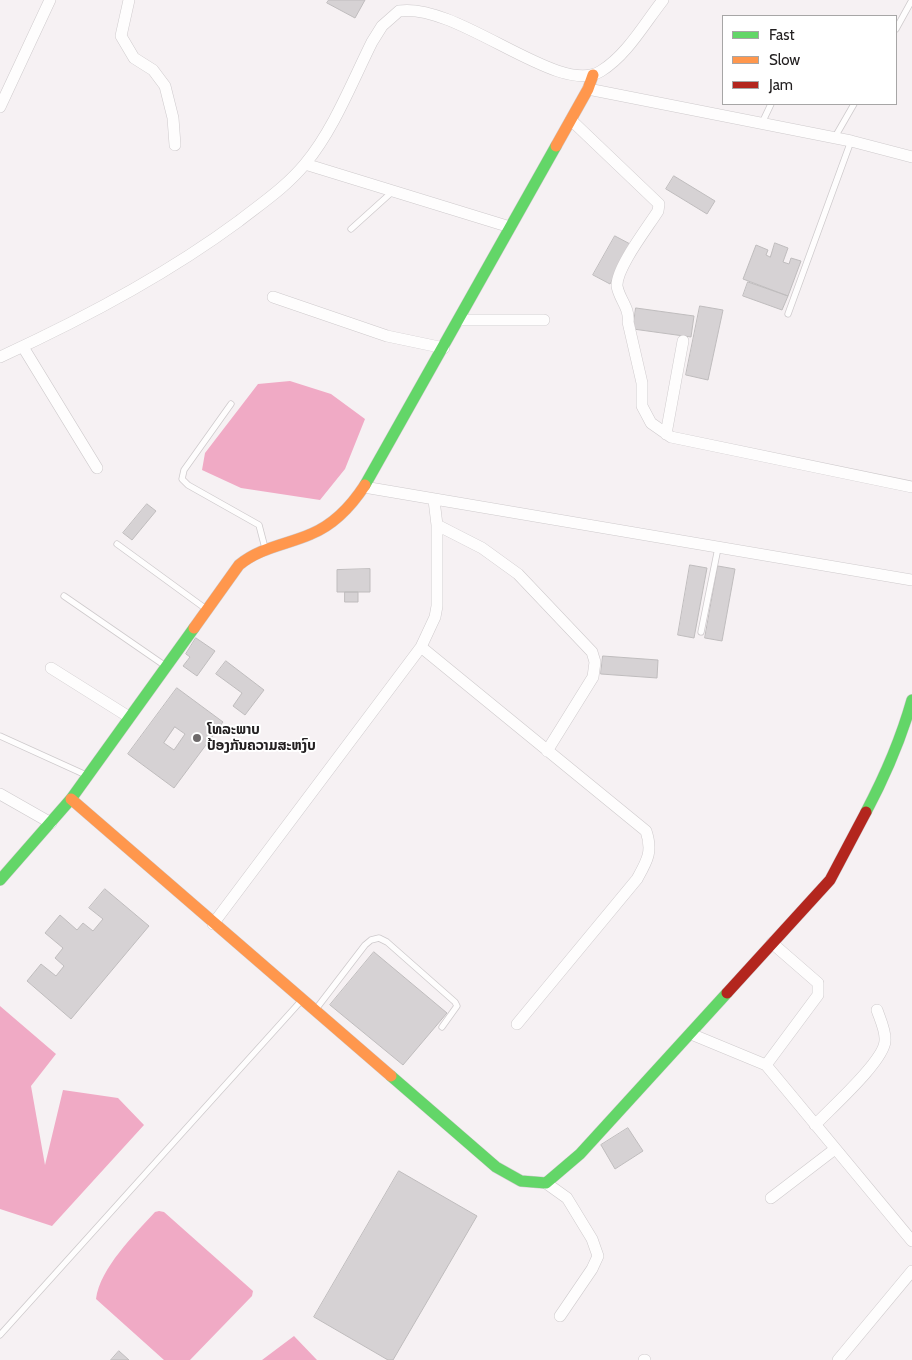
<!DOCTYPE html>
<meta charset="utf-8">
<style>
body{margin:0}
#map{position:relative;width:912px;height:1360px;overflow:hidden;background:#f6f1f3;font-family:Cabin,sans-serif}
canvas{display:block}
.legend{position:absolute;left:722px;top:15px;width:175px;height:90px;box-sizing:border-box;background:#fff;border:1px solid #a7a6a6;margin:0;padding:6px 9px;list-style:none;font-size:15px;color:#232021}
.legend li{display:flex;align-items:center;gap:10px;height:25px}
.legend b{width:25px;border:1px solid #a7a6a6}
</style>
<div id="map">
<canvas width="912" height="1360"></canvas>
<ul class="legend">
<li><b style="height:6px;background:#63d668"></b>Fast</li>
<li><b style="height:6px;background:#ff974d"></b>Slow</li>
<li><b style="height:6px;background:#b3261e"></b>Jam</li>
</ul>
</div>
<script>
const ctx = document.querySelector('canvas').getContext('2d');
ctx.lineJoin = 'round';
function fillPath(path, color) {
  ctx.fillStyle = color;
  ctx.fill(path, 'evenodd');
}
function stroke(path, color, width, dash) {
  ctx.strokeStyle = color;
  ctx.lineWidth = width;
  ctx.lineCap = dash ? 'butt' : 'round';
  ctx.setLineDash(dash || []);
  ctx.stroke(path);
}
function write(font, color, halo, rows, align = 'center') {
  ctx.font = font + ' Cabin,"Noto Sans Lao",sans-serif';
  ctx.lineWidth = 4;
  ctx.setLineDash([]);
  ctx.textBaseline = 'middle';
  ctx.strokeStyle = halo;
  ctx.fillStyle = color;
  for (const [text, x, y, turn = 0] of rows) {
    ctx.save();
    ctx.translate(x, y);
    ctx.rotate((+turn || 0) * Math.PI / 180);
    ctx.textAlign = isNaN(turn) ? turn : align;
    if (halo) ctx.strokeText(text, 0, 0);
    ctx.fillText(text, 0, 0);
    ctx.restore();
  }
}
fillPath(new Path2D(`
 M290,381L331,394L365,419L345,469L320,500L241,488L202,470L205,453L258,384Z
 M0,1006L56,1054L31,1086L45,1165L63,1090L118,1098L144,1125L52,1226L0,1209Z
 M159,1211L164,1212L253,1291L252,1296L190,1360H164L96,1299C100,1268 135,1234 155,1212Z
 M294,1336L317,1360H262Z`), '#f0aac5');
const building = new Path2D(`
 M329,0H365L355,18L327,3Z
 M674,176L715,201L707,214L666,189Z
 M615,236L632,245L610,284L593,275Z
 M775,243L788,248L783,262L789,264L791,258L801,261L788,296L743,279L756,245L768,250L766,255L770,257Z
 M748,282L788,296L782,310L743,296Z
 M700,306L723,310L708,380L686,375Z
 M636,308L694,316L691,337L633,329Z
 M147,504L156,511L132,540L123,533Z
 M690,565L707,568L694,638L678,635Z
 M718,566L735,569L722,641L705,638Z
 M370,569V592H337V570Z
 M345,592H358V602H345Z
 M196,638L215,651L197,676L183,666L190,657L186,654Z
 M603,656L658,660L657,678L601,674Z
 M226,661L264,690L245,715L233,706L242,693L216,674Z
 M177,688L223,722L174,788L128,754ZM175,727L185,734L174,750L164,743Z
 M105,889L149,926L71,1019L27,981L41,964L56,976L64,966L55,958L63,948L45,933L60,915L77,930L83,923L93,931L103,919L89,908Z
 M374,952L447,1013L403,1065L330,1005Z
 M628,1128L643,1151L615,1169L601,1145Z
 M399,1171L477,1216L393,1360H388L314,1317Z
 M119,1351L129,1360H111Z`);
fillPath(building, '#d6d2d4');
stroke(building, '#bfbcbd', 1);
const lane = new Path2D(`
 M896,29L912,0
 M762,123L771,104
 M835,137L854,104
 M351,229L392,192
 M788,314L851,141
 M231,404L184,470L182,479L188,485L259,525L265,548
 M117,544L206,609
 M64,596L164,665
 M701,632L718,548
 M0,736L86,775
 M316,1009L365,945L371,940L379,938L387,942L455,1002L457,1006L442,1027
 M0,1335L301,1001`);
const street = new Path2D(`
 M129,0L121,36L134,58L153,70L165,86L173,118L175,145
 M588,89L851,141L912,157
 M0,107L50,0
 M571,120L659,204L658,211C648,227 616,268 617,286C619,299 630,308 628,322L642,383V406L651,423L671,437L912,487
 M305,164L510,227
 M273,297L387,336L444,348
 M459,320H544
 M23,347L97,468
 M0,357C83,319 166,275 239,221C262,203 286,187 305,164C334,129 352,82 372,42L382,26L399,11C458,2 559,98 601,71C627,55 644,24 663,0
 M666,434L683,341
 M364,487L912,580
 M437,525L482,548L518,574L592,652L595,662L593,677L547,751
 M421,647L646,831C653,852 647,861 637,879L517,1024
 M51,668L129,717
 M0,794L51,823
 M213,924L421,647L435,617L437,606V525L434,500
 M691,1034L766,1065L912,1241
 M766,1065L818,995V983L772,943
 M815,1125C831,1108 884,1061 885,1041C886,1031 880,1019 877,1010
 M546,1183L567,1198L592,1239L598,1256L592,1269L560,1316
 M771,1198L835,1149
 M644,1360H645
 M838,1360L912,1271`);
const fast = new Path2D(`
 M365,485L556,146
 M866,812C885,776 901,739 912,700
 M0,880L71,799L194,628
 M391,1076L496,1167L521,1181L546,1183L580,1154L727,993`);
const slow = new Path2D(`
 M556,146L588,89L593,75
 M194,628L239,565C261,547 286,545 311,534C333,525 352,505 365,485
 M71,799L391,1076`);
const jam = new Path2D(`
 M727,993L830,880L866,812`);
stroke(lane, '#cecacc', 7);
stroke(street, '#cecacc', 12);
stroke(fast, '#cecacc', 12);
stroke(slow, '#cecacc', 12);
stroke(jam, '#cecacc', 12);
stroke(lane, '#fefdfd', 5.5);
stroke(street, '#fefdfd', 11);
stroke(fast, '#63d668', 11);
stroke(slow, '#ff974d', 11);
stroke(jam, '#b3261e', 11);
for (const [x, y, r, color] of [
 [197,738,5,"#6d696a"]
]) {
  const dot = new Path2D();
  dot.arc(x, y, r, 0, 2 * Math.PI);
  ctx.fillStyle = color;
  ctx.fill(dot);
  stroke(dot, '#fff', 2);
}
write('bold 14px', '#232021', '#fff', [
 ["ໂທລະພາບ",207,730],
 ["ປ້ອງກັນຄວາມສະຫງົບ",207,746]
], 'left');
</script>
